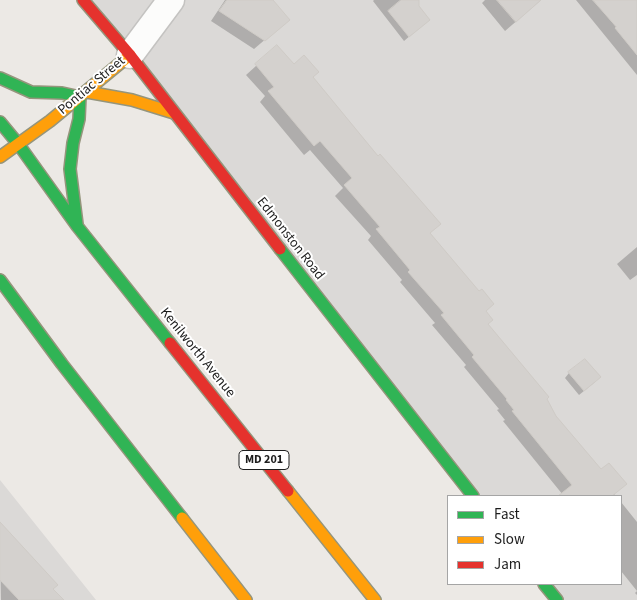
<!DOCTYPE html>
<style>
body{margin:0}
#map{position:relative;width:637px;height:600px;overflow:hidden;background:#ece9e5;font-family:"Source Sans 3",sans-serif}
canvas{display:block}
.legend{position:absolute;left:447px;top:495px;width:175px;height:90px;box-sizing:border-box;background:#fff;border:1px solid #a5a5a5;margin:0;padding:6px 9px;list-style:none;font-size:15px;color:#1d1d1d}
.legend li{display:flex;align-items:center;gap:10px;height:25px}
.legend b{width:25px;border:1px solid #a5a5a5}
</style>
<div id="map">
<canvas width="637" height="600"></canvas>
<ul class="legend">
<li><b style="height:6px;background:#30b455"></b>Fast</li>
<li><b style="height:6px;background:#ff9f0a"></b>Slow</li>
<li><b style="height:6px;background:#e5322d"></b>Jam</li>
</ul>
</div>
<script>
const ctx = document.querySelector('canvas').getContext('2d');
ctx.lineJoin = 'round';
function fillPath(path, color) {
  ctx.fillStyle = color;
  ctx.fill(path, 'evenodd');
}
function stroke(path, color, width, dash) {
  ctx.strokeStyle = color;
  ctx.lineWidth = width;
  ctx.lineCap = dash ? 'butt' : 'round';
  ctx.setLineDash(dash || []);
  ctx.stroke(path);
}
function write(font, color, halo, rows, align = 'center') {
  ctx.font = font + ' "Source Sans 3",sans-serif';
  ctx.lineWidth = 4;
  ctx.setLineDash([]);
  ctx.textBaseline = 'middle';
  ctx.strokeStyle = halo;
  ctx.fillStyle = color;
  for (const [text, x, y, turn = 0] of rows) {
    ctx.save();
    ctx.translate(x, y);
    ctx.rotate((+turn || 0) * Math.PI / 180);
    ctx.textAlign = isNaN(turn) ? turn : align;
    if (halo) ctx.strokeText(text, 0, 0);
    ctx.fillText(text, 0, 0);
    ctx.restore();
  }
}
fillPath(new Path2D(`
 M83,0H637V600H557L544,584H621V496H473Z
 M0,480L96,600H0Z`), '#dbd9d7');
fillPath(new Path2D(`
 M225,0H271L288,20L254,49L211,21Z
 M374,0H417L424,24L404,41L373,1Z
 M485,0H541L505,31L482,3Z
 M576,0H630L637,9V75Z
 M277,47L293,66L312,78L429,234L485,312L486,325L546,399L555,416L601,471L625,484L614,494L616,496H562L563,495L503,421L505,420L497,410L499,409L464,367L466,365L432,325L435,323L400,282L402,280L368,240L371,236L335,196L343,188L310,150L304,155L260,102L265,96L246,75Z
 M637,247V275L630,280L617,264Z
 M569,373L595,382L579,395L565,378Z
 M621,502L637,522V595L635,593L637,591L621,571Z
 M0,542L52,589L62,600H1Z`), '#0003');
const building = new Path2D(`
 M227,0H273L290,20L265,41L219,11Z
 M401,0H419V6L430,20L409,37L388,11Z
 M497,0H541L516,22Z
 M593,0H637V55L615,28L616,27Z
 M277,45L294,64L304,55L319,72L313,77L378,156L380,154L441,224L430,233L479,291L482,289L494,304L486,311L493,320L488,324L549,397L547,399L556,416L601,469L609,463L627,484L612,496H558L572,485L512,411L514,410L506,400L507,399L472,357L474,355L441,315L444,313L408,272L410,270L376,229L380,227L344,185L352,178L320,141L314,146L268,91L274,87L255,64Z
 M585,359L601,377L584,391L568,372Z
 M0,522L58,585L53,589L64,600H19L0,580Z`);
fillPath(building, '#d4d1ce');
stroke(building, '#cfcbc6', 1);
const street = new Path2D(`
 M130,55L171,0`);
const fast = new Path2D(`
 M0,78L31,92L62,93L80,97L79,119L73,143L70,169L77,224
 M0,122L19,145L77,226L170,343
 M280,249L473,496
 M0,280L62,364L182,518
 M544,584L557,600`);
const slow = new Path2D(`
 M87,92L132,100L174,113
 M0,157L50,121L130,55
 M288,491L375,600
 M182,518L246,600`);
const jam = new Path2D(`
 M83,0L130,55L280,249
 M170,343L288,491`);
stroke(street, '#c4c3c1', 29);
stroke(fast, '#95957c', 14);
stroke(slow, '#95957c', 14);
stroke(jam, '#95957c', 14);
stroke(street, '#fcfcfb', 26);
stroke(fast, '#30b455', 11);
stroke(slow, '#ff9f0a', 11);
stroke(jam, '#e5322d', 11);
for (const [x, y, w] of [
 [264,460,50]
]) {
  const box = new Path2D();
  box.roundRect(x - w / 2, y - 9.5, w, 19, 4);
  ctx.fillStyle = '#fff';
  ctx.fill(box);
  stroke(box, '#1d1d1d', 1);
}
write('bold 12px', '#1d1d1d', null, [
 ["MD 201",264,460]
]);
write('14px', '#1d1d1d', '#fff', [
 ["Pontiac Street",92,86,-40],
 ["Edmonston Road",290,239,52],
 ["Kenilworth Avenue",197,353,51]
]);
</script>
